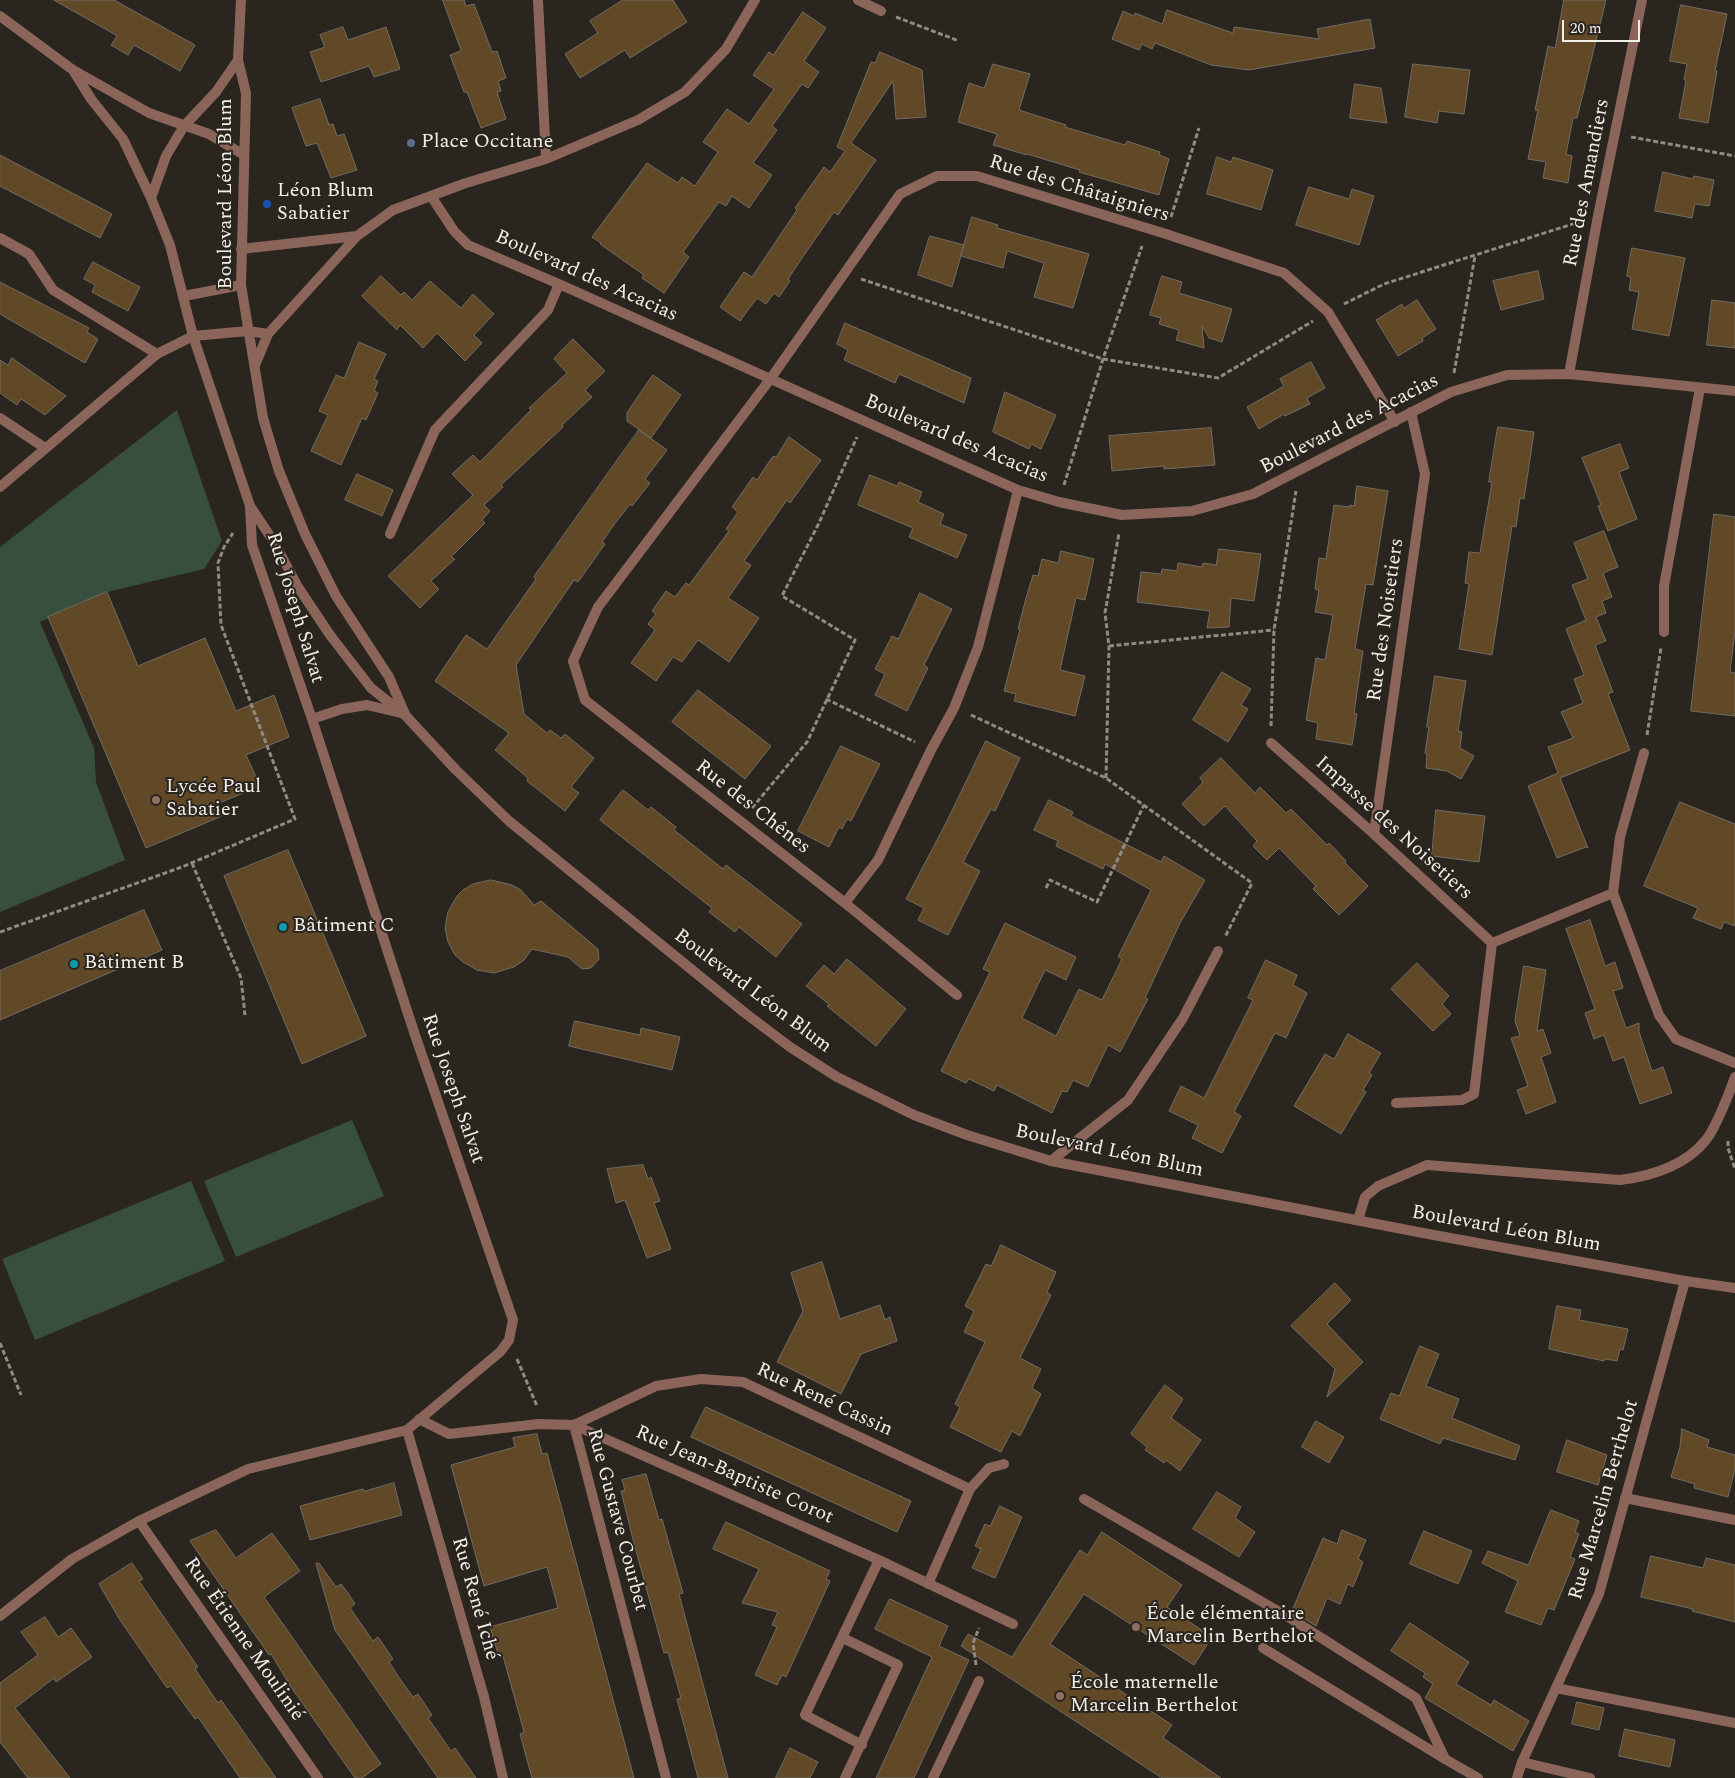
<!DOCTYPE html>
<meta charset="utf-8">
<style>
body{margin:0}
#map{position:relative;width:1735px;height:1778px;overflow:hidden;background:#2a251e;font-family:Spectral,serif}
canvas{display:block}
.scale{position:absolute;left:1562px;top:20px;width:78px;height:22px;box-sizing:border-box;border:2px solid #f1ede9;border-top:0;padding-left:6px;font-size:15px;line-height:18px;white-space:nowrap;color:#f1ede9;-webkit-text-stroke:4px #2a251e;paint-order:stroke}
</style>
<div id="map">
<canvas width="1735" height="1778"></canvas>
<div class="scale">20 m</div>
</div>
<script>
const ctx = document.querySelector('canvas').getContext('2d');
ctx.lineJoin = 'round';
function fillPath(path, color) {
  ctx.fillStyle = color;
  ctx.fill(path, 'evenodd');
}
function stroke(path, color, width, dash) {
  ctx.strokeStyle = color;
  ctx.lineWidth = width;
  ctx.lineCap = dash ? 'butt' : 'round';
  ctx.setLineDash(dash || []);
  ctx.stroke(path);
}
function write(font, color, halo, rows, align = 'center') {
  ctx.font = font + ' Spectral,serif';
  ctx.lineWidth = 4;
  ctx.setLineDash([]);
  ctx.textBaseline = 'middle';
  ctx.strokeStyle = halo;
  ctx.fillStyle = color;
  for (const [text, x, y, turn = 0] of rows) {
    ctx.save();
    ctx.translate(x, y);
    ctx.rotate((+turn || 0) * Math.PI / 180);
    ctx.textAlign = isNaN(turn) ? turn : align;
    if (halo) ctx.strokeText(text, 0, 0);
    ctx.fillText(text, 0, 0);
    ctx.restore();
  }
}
fillPath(new Path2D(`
 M177,410L222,541L204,569L107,592L40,622L94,748L96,782L125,860L0,912V547Z
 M352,1120L384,1196L236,1257L204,1181Z
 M191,1181L225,1261L35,1340L2,1259Z`), '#374f3c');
const building = new Path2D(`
 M54,0H114L195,45L180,71L134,45L128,55L111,45L117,36Z
 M443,0H464L466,6L474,4L492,52L497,51L506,78L498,81L501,91L497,92L506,119L481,128L467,92H464L450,55L461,51Z
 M623,0H673L687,22L630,58L625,50L580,78L565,54L598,33L590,21Z
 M1564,0H1606L1577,118H1573L1566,154L1572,156L1568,183L1543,178L1546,162L1528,159L1538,110H1535L1548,46L1555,48Z
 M1681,5L1727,14L1715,71H1717L1708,123L1679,118L1686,80H1684L1687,64L1670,61Z
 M1167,10L1233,33L1234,27L1319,39L1317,29L1370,19L1375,48L1249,70L1211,65L1155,43L1152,49L1142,44L1139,50L1112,39L1123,11L1134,16L1135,13L1162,24Z
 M803,12L826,28L804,61L819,72L808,88L802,84L772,126L777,130L753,163L772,175L749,208L732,196L726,206L719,202L683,252L689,257L664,293L642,278L644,275L600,244L601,243L592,237L647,163L678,183L682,177L695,186L718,152L703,142L727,109L749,124L774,89L753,75L769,52L773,55Z
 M343,27L348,40L386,27L400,69L374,77L369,66L321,82L310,52L325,47L320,35Z
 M880,52L922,70L926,117L896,119L893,81L851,143L876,160L838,215L834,212L802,258L788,279L790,281L779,297L774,293L766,304L757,298L740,321L720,307L744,272L752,277L797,210L795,208L824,167L830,172L845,151L837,147L871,62L875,63Z
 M993,64L1030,74L1019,110L1066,125L1065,127L1125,145L1127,141L1160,152L1159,155L1169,159L1159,195L1079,172L1080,170L1027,154V155L993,145L997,134L958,122L969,83L984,88Z
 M1413,64L1470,70L1464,114L1439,111L1437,123L1405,117Z
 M1355,84L1381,88L1387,123L1350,118Z
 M320,99L329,125L333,124L337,136L344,134L357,170L331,178L317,143L306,146L292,108Z
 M0,155L112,214L100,238L0,186Z
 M1217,157L1231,162L1233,157L1273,170L1261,210L1207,194Z
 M1663,172L1693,179L1694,176L1714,180L1709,206L1695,204L1692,218L1655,211Z
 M1309,187L1349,199L1352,189L1374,196L1359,245L1296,225Z
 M972,217L998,225L997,228L1089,254L1073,308L1034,297L1044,263L1007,251L1003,268L961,256Z
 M930,236L964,245L952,287L918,275Z
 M1632,248L1685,258L1669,336L1632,329L1639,292L1629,290L1631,278L1627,276Z
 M93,262L140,287L128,311L92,292L95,285L84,279Z
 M1538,271L1544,299L1501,310L1493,281Z
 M381,276L401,295L404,292L412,300L430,281L461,308L473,294L494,314L474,335L482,343L465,361L437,333L423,348L400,325L397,330L362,296Z
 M1162,276L1182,282L1179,293L1232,309L1222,342L1209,338L1202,326L1204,348L1176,340L1179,330L1159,324L1161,318L1150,315Z
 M0,282L89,328L87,332L98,339L85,363L0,314Z
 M1417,300L1436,329L1422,338L1423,341L1398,356L1376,320L1402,304L1404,308Z
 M1712,300L1735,303V348L1707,345Z
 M845,323L971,378L964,403L899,374L895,383L844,360L848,350L837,344Z
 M573,339L605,371L585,390L592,397L562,425L563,427L501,485L503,487L484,505L490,511L482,520L485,523L451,557L455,559L431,581L439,589L420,608L388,576L473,495L452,474L473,455L480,462L531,410L529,408L567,373L554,359Z
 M359,342L386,354L374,379L378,381L374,391L378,393L366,420L362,418L341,465L311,451L328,415L319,411L336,375L344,378Z
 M12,358L66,396L45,415L21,399L17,405L0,393V360L8,365Z
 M1311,362L1325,388L1307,398L1310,404L1285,416L1284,414L1259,429L1247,407L1284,386L1280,379Z
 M653,375L681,395L651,438L627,421V413Z
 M1005,392L1056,415L1041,449L1031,444L1029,449L993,432Z
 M1498,427L1534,432L1524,499L1520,498L1516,527L1512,526L1492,655L1459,649L1469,584L1465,583L1469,552L1480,553L1492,482H1489Z
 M1211,428L1215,465L1164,469V466L1112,471L1109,436Z
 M639,430L667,450L645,479L650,483L632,506L630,504L613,526L602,542L605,544L578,582L574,580L516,665L524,714L547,733L550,730L561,738L565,734L594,758L571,787L579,793L565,811L527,781L528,778L495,750L509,733L435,681L466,635L487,649L536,579L534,577Z
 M789,437L821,460L790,503L787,500L744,561L751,565L728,598L759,618L729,662L698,640L682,662L673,657L656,681L631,663L655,630L648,624L656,614L652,611L666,591L675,597L686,583L689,585L729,531L726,529L738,512L732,507L753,477L757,480L773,456L776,457Z
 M1620,444L1629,468L1619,472L1637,519L1608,531L1598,506L1601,505L1582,458Z
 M357,474L393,490L382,516L345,500Z
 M870,475L897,486L899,482L922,492L918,502L944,514L940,524L967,535L957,558L909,537L913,528L858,505Z
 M1357,486L1388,491L1373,585L1366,584L1355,649L1363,651L1354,713L1357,714L1352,745L1316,739L1318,723L1306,720L1316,658L1325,660L1333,615L1315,612L1319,590L1315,589L1319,558L1326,559L1334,505L1350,507V505L1354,506Z
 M1714,514L1735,517V631L1730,672L1735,673V716L1691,711Z
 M1604,531L1618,567L1603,573L1612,597L1602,601L1606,613L1596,617L1606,641L1595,645L1613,692L1608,694L1630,750L1560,778L1588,848L1586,847L1557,858L1528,786L1558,773L1548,747L1573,738L1561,712L1583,703L1574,679L1584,675L1566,629L1586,620L1572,585L1588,579L1574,543Z
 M1219,549L1261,554L1254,601L1231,598L1229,627L1207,628L1210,611L1137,602L1141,572L1161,574L1162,569L1177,571L1178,563L1202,567L1203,563L1216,565Z
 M1061,551L1094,559L1085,600L1076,598L1060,670L1085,676L1075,716L1014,701L1016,694L1004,691L1020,629H1018L1026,598L1033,575L1038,576L1042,559L1058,563Z
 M107,592L138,666L205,638L236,711L274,695L289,737L246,755L260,786L217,804L222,816L146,848L48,617Z
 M920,593L952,609L924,665L928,668L907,711L875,695L885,674L875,669L892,636L898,639Z
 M1222,672L1251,689L1241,705L1248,709L1228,742L1193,720Z
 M1435,676L1466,681L1458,731L1462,732L1460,748L1474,756L1461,779L1447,771L1426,768L1427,754L1425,753L1429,727H1427Z
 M698,690L771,746L745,779L672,722Z
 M986,741L1020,758L995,811L991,809L963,862L980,871L948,935L918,920L924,908L906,899L946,823Z
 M841,746L880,764L851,821L847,819L842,829L839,827L829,847L798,831Z
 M1221,758L1255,793L1260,787L1286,813L1291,809L1327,845L1329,843L1346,861L1345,863L1368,886L1339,915L1313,889L1316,886L1279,848L1267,860L1253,846L1257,841L1225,806L1204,826L1182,804L1203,782L1200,778Z
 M623,790L648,810L651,807L676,827L674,830L723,869L726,865L802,924L776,957L739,927L735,932L709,912L712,908L600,820Z
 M1049,800L1073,812L1071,816L1161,862L1164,856L1205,880L1180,923L1145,998L1148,999L1120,1052L1108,1045L1088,1087L1073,1080L1067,1092L1062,1091L1052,1113L997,1085L994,1091L969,1079L966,1083L941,1071L990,972L983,969L1005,923L1076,957L1066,980L1045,970L1022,1018L1056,1036L1079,989L1102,1000L1122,959L1118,957L1151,890L1105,864L1103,869L1056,846L1058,841L1034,830Z
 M1680,802L1735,824V926L1724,922L1721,929L1693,918L1698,908L1644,886Z
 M1436,810L1485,816L1479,862L1432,856Z
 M288,850L366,1036L302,1064L224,876Z
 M491,880L512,885L521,890L534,905L541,901L598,949L599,959L591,968L582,969L568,957L532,949L524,960L514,967L494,973L477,970L463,962L455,955L448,942L445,928L448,912L457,896L463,890L473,884Z
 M144,910L162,950L0,1020V971Z
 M1590,920L1605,966L1615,962L1623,988L1613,991L1626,1028L1639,1023V1032L1652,1071L1663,1067L1672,1093L1640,1104L1624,1057L1613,1061L1604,1035L1594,1039L1585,1013L1595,1009L1566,929Z
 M847,959L906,1009L876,1046L827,1006L830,1005L806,986L824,965L834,974Z
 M1266,960L1297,975L1293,985L1307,993L1286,1038L1275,1033L1234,1112L1241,1116L1222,1153L1192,1138L1198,1125L1169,1111L1181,1086L1204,1098L1253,1000L1248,998Z
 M1417,963L1449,996L1442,1004L1451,1014L1433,1031L1391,989Z
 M1524,966L1546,970L1537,1031L1543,1029L1551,1053L1541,1057L1556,1102L1526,1114L1517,1090L1528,1086L1511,1038L1520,1036L1515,1021Z
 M575,1021L640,1035L641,1028L680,1037L672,1070L569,1046Z
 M1348,1034L1381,1053L1369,1073L1372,1075L1363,1090L1366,1092L1341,1134L1294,1106L1325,1054L1334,1059Z
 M643,1165L648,1179L651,1177L660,1201L654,1203L671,1249L647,1258L625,1200L616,1203L607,1169Z
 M1001,1245L1056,1272L1047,1292L1051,1295L1020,1358L1041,1369L1032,1388L1041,1394L1020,1436L1012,1431L1001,1452L950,1427L960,1407L955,1404L985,1342L964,1332L974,1311L965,1306L986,1264L991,1266Z
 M822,1262L840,1319L880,1305L885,1320L890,1317L897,1341L861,1354L841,1394L777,1362L803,1311L791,1273Z
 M1335,1283L1351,1300L1327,1324L1363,1362L1327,1397L1335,1369L1291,1326Z
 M1557,1306L1581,1310L1579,1320L1628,1329L1623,1350L1620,1349L1617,1361L1605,1359L1604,1361L1549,1349Z
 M1420,1346L1439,1354L1426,1386L1459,1399L1452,1418L1520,1446L1515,1460L1443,1438L1440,1444L1380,1419L1391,1393L1399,1396Z
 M1165,1385L1183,1399L1171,1418L1201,1440L1180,1471L1166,1460L1164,1463L1145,1450L1147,1447L1131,1434Z
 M706,1407L911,1501L897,1532L691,1437Z
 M1316,1421L1344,1437L1329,1463L1302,1447Z
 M1682,1429L1709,1440L1707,1447L1735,1455V1469L1728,1497L1694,1488L1695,1484L1671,1477L1680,1447Z
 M537,1434L542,1454L547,1453L634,1778H532L520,1734L524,1732L503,1656L499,1657L490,1627L558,1608L547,1567L484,1586L451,1465L515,1447L513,1438Z
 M1567,1440L1607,1455L1598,1485L1557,1472Z
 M646,1474L659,1520L662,1519L683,1593L679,1594L728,1778H698L677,1699L681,1698L668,1652L664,1653L634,1543L621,1491L625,1490L622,1480Z
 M394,1483L402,1515L310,1540L300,1506L363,1489L364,1491Z
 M1217,1492L1241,1507L1235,1518L1255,1532L1239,1557L1193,1529Z
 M1000,1506L1022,1517L995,1578L972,1568L981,1549L975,1546L985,1524L990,1526Z
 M1551,1510L1579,1521L1575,1532L1579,1534L1570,1557L1575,1559L1554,1610L1548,1608L1541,1625L1505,1612L1518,1581L1482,1563L1488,1551L1528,1565Z
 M726,1522L830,1571L826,1579L830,1581L786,1677L782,1675L777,1685L755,1675L777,1627L772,1625L778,1612L742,1603L759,1569L713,1549Z
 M216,1530L236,1558L272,1533L300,1571L264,1597L381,1764L362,1778H355L291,1687L271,1654L269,1655L190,1541Z
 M1342,1530L1366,1540L1358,1559L1363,1562L1353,1587L1348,1584L1340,1604L1327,1598L1316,1626L1292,1611L1323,1538L1337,1544Z
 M1424,1531L1472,1551L1458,1584L1410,1564Z
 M1102,1532L1182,1585L1167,1607L1212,1637L1194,1665L1084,1594L1050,1644L1172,1725L1163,1738L1221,1778H1162L961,1646L968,1634L1012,1657L1080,1550L1087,1555Z
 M1651,1556L1703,1568L1706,1558L1735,1565V1622L1692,1611L1693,1609L1641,1597Z
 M132,1563L143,1579L139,1581L198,1667L195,1669L218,1703L221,1700L276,1778H240L198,1717L195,1719L171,1686L167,1688L120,1620L99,1584Z
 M319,1563L336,1587L341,1584L348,1593L355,1604L350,1608L373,1641L378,1637L393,1659L389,1662L400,1679L413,1697L418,1694L432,1715L428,1718L451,1751L455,1748L476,1778H438L335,1630L316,1564Z
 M890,1599L948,1626L939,1646L969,1660L914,1778H876L932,1657L875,1629Z
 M45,1617L58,1637L71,1628L92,1657L56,1682L54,1678L15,1708L70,1778H28L0,1742V1683L38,1655L21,1632Z
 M1410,1623L1469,1662L1456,1684L1491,1705L1494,1700L1529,1721L1513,1751L1425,1698L1433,1684L1423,1677L1425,1673L1391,1651Z
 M1577,1702L1604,1708L1599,1730L1572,1724Z
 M1625,1729L1675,1740L1670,1767L1619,1756Z
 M790,1748L818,1762L810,1778H776Z`);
fillPath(building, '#614928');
stroke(building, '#726c63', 1);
stroke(new Path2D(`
 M896,17L959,41
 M1631,137L1735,156
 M1171,217L1199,128
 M861,279L1103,359L1218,378L1313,321
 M1344,304L1384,284L1579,222
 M1454,373L1475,256
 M1064,485L1103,359L1142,246
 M1109,646L1274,630
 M826,699L915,742
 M971,715L1106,778L1252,883L1225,937
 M1271,726L1274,630L1296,491
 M1647,735L1661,648
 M1106,778L1109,646L1105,613L1119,533
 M752,808L807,742L855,640L782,596L819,523L857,437
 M192,863L241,978L245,1015
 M1046,888L1050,880L1097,902L1144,805
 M0,932L182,867L295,819L221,625L218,563L224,547L233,533
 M1728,1141V1148L1735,1169
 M0,1343L21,1395
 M517,1359L537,1406
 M976,1665L973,1643L979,1628`), '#8f8a85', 3, [5, 2.5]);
stroke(new Path2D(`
 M858,0L881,11
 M1625,1498L1735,1520
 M1263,1648L1445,1759
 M1556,1688L1735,1723
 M1522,1762L1590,1778
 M933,1778L979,1681`), '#8c655a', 10);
stroke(new Path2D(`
 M538,0L546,159
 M431,196L454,231L468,245L559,284L1018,490L1059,502L1122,515L1192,511L1253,494L1451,392L1507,375L1569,374L1735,391
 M0,238L29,254L53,290L157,354
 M241,249L357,236L393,210L466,183L546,159L638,120L685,92L726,49L755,0
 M184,296L241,285
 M193,336L248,331L268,334
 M255,365L268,334L357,236
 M1569,374L1598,216L1642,0
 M0,418L45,448
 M390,534L435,430L548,310L559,284
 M1664,632V586L1700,388
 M312,719L342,709L367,705L405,714
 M1271,743L1374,834L1492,943L1474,1094L1462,1100L1396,1103
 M1644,753L1620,837L1613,893L1659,1015L1676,1039L1735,1063
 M1374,834L1425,474L1411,412
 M845,903L878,860L931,750L954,708L978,647L1018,490
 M1492,943L1613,893
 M957,995L845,903L585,700L573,661L598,607L771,378L900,194L937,176H977L1166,234L1284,273L1328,312L1395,422
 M1051,1161L1128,1100L1183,1018L1218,951
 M1358,1220L1365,1197L1378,1186L1427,1165L1620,1180C1652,1176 1685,1166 1706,1140C1716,1127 1729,1094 1735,1077
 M419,1419L449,1434L539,1424L574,1425L666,1778
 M574,1425L879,1560L1013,1624
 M574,1425L656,1386L701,1379L743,1382L970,1489
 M407,1430L484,1697L503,1778
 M1084,1499L1290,1618L1416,1698L1445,1759L1478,1778
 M139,1521L318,1778
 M928,1584L970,1489L989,1468L1004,1464
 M0,1616L72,1559L139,1521L248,1469L407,1430L500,1352L509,1340L513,1320L414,1032L312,719L252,545L250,506
 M843,1638L898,1665L845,1778
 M862,1745L805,1715L879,1560
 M1517,1778L1522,1762L1599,1594L1685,1281`), '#8c655a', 10);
stroke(new Path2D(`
 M241,0L238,60L246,93L241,285L263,418L279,471L305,534L336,596L389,677L405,714
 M0,16L73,70L91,99L123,139L151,198L170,245L193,336L250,506L274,542L298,587L330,635L371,688L405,715L456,770L509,821L745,1013L790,1047L837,1077L914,1115L967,1135L1051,1161L1423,1233L1685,1281L1735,1288
 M75,71L149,113L209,134L244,155
 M151,198L166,156L184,126L216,92L238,60
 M0,487L157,354L193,336`), '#8c655a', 10);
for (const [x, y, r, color] of [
 [411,143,5,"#5c6f8a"],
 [267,204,5,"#1a4fb4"],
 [156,800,5,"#8d6e63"],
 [283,927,5,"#0f9aa8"],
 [74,964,5,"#0f9aa8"],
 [1136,1627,5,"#8d6e63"],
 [1060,1696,5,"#8d6e63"]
]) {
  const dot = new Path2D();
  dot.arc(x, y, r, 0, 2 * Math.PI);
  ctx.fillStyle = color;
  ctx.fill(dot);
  stroke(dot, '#2a251e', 2);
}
write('20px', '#f1ede9', '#2a251e', [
 ["Place Occitane",421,143],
 ["Léon Blum",277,192],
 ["Sabatier",277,215],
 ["Lycée Paul",166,788],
 ["Sabatier",166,811],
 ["Bâtiment C",293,927],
 ["Bâtiment B",84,964],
 ["École élémentaire",1146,1615],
 ["Marcelin Berthelot",1146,1638],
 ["École maternelle",1070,1684],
 ["Marcelin Berthelot",1070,1707]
], 'left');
write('20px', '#f1ede9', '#2a251e', [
 ["Rue des Amandiers",1588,183,-79],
 ["Rue des Châtaigniers",1079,190,17],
 ["Boulevard Léon Blum",227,194,-90],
 ["Boulevard des Acacias",586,277,24],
 ["Boulevard des Acacias",1350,425,-27],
 ["Boulevard des Acacias",956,440,23],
 ["Rue Joseph Salvat",294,608,73],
 ["Rue des Noisetiers",1387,620,-82],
 ["Rue des Chênes",752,808,38],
 ["Impasse des Noisetiers",1393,829,42],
 ["Boulevard Léon Blum",752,992,37],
 ["Rue Joseph Salvat",452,1089,71],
 ["Boulevard Léon Blum",1109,1152,12],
 ["Boulevard Léon Blum",1506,1230,10],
 ["Rue René Cassin",824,1401,25],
 ["Rue Jean-Baptiste Corot",734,1476,24],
 ["Rue Marcelin Berthelot",1605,1500,-74],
 ["Rue Gustave Courbet",616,1520,75],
 ["Rue René Iché",474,1599,74],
 ["Rue Étienne Moulinié",243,1640,55]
]);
</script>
